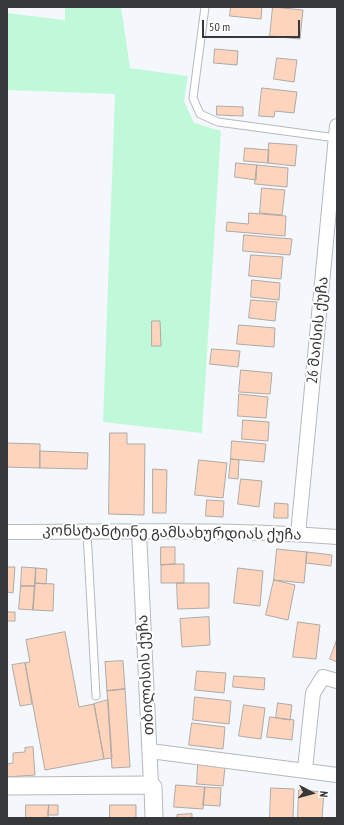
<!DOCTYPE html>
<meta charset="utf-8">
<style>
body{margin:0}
#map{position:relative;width:344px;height:825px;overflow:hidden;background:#f4f8fd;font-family:"PT Sans Narrow",sans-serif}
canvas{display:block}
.frame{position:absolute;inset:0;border:8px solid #37383a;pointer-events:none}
.north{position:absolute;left:292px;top:773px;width:40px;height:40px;-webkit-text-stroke:3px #fff;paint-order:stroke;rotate:96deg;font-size:11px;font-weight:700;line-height:16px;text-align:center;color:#37383a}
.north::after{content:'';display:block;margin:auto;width:14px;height:18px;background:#37383a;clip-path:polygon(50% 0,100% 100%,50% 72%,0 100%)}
.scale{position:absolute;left:202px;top:20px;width:98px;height:18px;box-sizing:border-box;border:2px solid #37383a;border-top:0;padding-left:5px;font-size:12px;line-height:14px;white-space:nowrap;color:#37383a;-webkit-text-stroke:3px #fff;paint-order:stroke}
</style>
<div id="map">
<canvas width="344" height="825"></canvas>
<div class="frame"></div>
<div class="north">N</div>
<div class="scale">50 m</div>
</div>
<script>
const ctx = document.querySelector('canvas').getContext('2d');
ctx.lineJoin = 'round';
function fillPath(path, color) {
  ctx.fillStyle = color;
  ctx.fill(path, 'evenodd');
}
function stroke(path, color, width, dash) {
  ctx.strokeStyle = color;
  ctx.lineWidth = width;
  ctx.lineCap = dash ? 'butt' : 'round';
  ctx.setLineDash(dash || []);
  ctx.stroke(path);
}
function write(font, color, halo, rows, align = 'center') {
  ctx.font = font + ' "PT Sans Narrow","Noto Sans Georgian",sans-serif';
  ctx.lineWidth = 4;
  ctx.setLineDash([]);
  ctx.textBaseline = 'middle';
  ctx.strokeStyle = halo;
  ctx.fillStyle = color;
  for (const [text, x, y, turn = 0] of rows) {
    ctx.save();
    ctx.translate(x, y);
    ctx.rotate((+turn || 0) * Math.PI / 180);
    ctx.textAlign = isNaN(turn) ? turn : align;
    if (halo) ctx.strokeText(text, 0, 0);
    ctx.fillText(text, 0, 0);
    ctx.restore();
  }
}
fillPath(new Path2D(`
 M65,7H121L130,68L188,76L184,101L194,123L221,131L202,433L103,422L115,94L7,90V13L65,20Z`), '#c0f9da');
const building = new Path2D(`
 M231,7H262L261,19L230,16Z
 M273,7L303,10L300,39L270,36Z
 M215,49L238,51L237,65L214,63Z
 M277,58L297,60L294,82L274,79Z
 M262,88L297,92L294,113L275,111L274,117L259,116Z
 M217,106L243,107V116L217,115Z
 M269,143L297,145L295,166L268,163Z
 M245,148L269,150L268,163L244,161Z
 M236,163L257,165L256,180L235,177Z
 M257,165L288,168L287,187L255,184Z
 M262,188L285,190L282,215L260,213Z
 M249,213L286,216L285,236L226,231L227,222L248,224Z
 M244,235L292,239L290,255L243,251Z
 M251,255L283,257L281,279L249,276Z
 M252,280L280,283L279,300L251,297Z
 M251,300L277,302L275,321L249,318Z
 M152,321H160L161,346H152Z
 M239,325L275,328L274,347L237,344Z
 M212,349L240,351L238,367L210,364Z
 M241,370L272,373L270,394L239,392Z
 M239,394L268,397L266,418L238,416Z
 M243,420L269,422L268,441L242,439Z
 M110,433H127V444H145L144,515L109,514Z
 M232,441L266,444L264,462L231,459Z
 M7,443L40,444V468L7,467Z
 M40,451L88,453L87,469L40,468Z
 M231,459L239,460L238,479L229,478Z
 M199,460L227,463L223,498L195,495Z
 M153,469L167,470L166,513H153Z
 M241,479L262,481L259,507L238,504Z
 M207,500L224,501L223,517L206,516Z
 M275,503L288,504V518H274Z
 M161,547H175V564L161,565Z
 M277,549L307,552L304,583L274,580Z
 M307,552L332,555L331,566L306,563Z
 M175,564H184V583H161V565Z
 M7,567H15L13,593L7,592Z
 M22,567L36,568L35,586H21Z
 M36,568L47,569L46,584L35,583Z
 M238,568L263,571L260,606L234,603Z
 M274,580L295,585L288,620L266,615Z
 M35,583L54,584L53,611L33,610Z
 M177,583H209V608L178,609Z
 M21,586H35L33,610L19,609Z
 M7,612H15V621H7Z
 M209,617L210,645L182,647L180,619Z
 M298,622L320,625L316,659L293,657Z
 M65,632L79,707L94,704L104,759L45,770L25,663L30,662L26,640Z
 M337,639V662L330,659Z
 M123,661L125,689L107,691L105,662Z
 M25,663L32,704L20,706L12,665Z
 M197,671L226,673L224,693L195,690Z
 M234,676L265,678L264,690L233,687Z
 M125,689L130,767L112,768L107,691Z
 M195,697L231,701L229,724L193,720Z
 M108,700L112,758L104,759L94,704Z
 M278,703L292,705L290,720L276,718Z
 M244,705L265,708L261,739L239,736Z
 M270,717L294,720L292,740L267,737Z
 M192,723L225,727L223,749L189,745Z
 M33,747L35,775L7,777V764L13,763V753L25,752V748Z
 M198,764L225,767L223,786L197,784Z
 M176,785L205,787L203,809L174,807Z
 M205,787L221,788L220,806L203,805Z
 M271,788L294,789L293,818H270Z
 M299,790L324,792L322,818H298Z
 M26,805H49L48,818H26Z
 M49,805H58V815H48Z
 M110,805H136V818H110Z
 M192,814V818H177V815Z`);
fillPath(building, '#fed5bc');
stroke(building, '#aea9a6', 1);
const service = new Path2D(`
 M205,7L193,98L200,114L218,122L336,138
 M87,532L96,696`);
const minor = new Path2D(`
 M139,531L151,785
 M7,532C117,532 228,528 337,537
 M298,534L337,126
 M150,751L337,775
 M305,769L313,693L323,677L337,681`);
const tertiary = new Path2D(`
 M7,786L151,785L153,787L154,818`);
stroke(service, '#b5b9be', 9);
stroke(minor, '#b5b9be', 16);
stroke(tertiary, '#b5b9be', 19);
stroke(service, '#fff', 7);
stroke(minor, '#fff', 14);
stroke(tertiary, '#fff', 17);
write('15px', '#37383a', '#fff', [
 ["26 მაისის ქუჩა",318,330,-84],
 ["კონსტანტინე გამსახურდიას ქუჩა",172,533,1],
 ["თბილისის ქუჩა",146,675,-93]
]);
</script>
